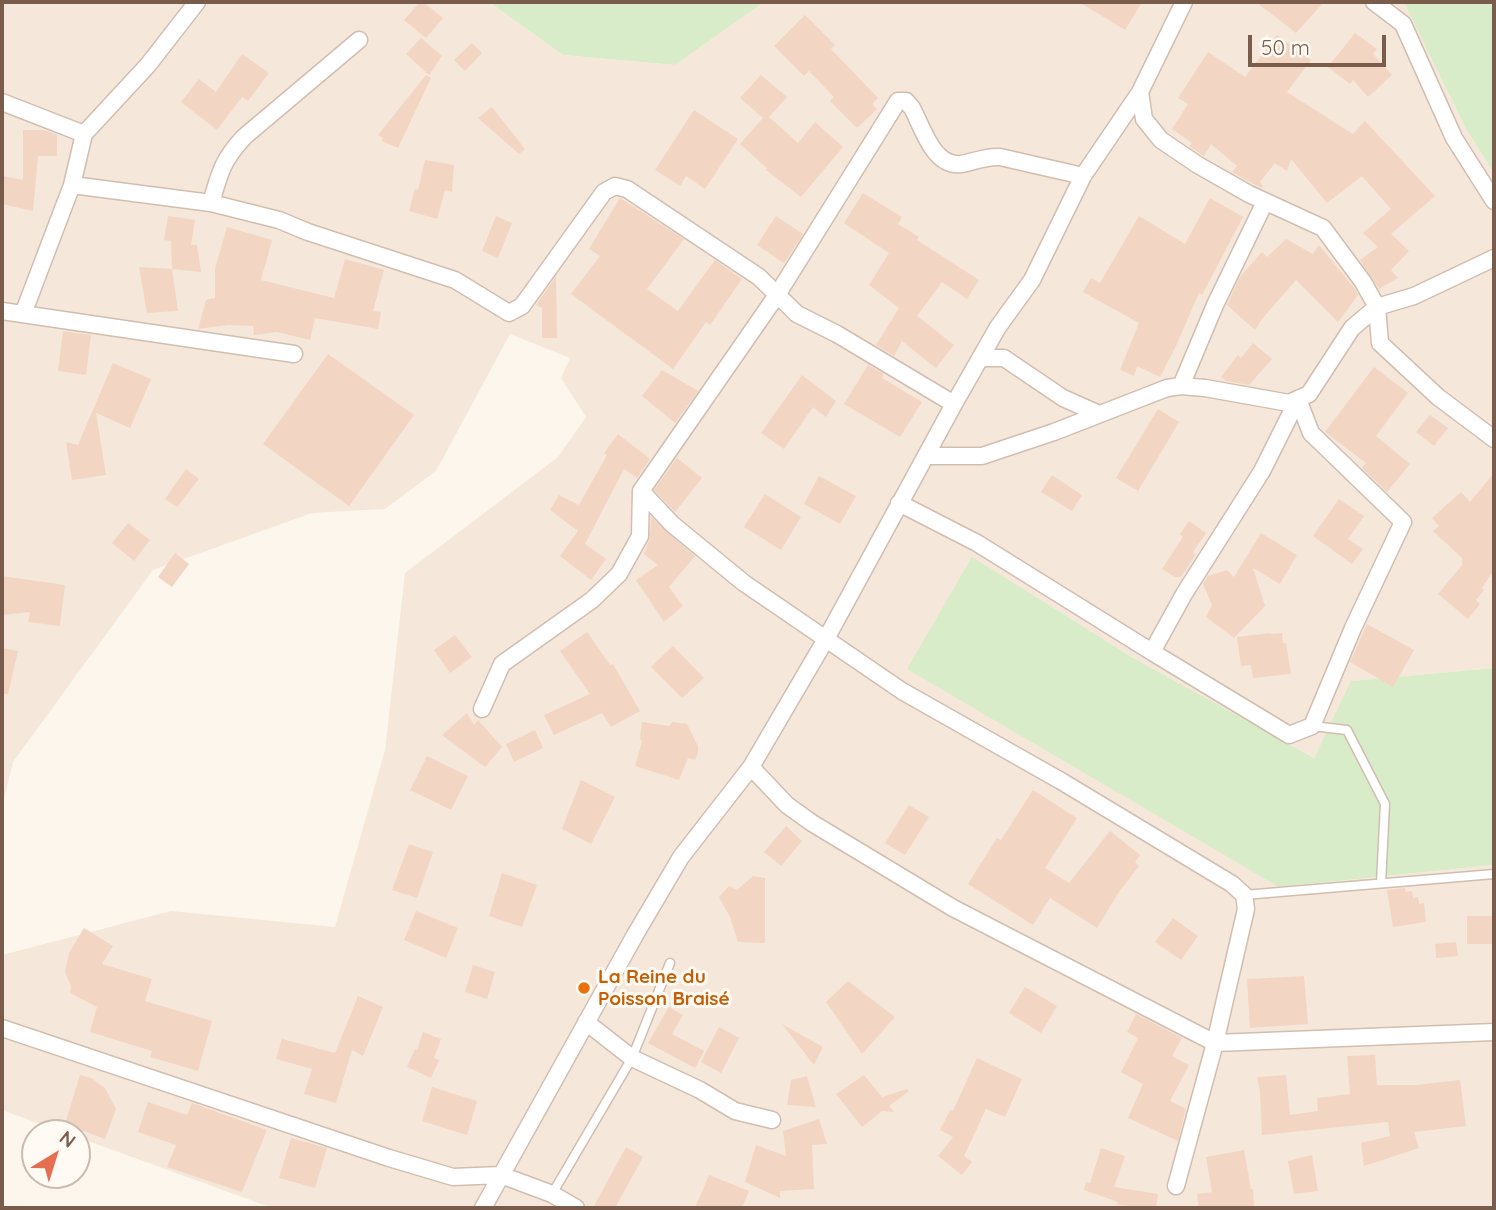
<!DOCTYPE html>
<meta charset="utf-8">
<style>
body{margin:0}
#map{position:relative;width:1496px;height:1210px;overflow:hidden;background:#fdf6ec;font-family:Quicksand,sans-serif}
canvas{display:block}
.frame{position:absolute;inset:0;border:4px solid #7a5c4d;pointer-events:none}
.north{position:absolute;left:21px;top:1119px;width:70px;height:70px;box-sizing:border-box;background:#fffaf3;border:2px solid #cabbb1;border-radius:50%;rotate:38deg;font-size:19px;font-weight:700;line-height:28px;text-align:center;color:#7a5c4d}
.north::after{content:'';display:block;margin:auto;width:24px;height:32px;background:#e76f51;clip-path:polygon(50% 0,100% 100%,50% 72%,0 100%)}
.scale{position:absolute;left:1248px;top:35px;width:138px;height:32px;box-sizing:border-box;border:4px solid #7a5c4d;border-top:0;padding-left:9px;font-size:21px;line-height:24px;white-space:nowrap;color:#7a5c4d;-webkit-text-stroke:5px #fffaf3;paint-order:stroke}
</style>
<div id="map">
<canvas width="1496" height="1210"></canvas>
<div class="frame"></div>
<div class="north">N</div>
<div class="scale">50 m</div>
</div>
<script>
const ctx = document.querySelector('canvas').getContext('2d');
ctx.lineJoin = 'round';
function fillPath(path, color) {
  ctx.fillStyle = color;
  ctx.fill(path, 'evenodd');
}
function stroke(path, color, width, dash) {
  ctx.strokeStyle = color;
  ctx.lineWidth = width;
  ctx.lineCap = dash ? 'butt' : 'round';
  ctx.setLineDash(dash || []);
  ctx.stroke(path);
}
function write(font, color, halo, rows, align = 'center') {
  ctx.font = font + ' Quicksand,sans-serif';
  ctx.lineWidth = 6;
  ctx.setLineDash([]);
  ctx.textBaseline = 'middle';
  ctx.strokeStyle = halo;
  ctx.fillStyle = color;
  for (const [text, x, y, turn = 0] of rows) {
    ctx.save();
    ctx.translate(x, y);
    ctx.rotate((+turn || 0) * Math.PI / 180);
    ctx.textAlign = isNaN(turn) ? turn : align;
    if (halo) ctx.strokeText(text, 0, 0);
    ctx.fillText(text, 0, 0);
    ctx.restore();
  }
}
fillPath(new Path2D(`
 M2,2H489L563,55L675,65L764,2L1406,3L1466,129L1494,173V668L1352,681L1314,758L1130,656L972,558L1279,887L1494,865V1208H267V1206L77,1137V1133H65L2,1110V955L171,911L335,927L385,750L405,573L558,457L586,417L561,378L570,358L510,334L436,471L385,509L312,513L153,570L13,762L2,806Z`), '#f5e8da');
fillPath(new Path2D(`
 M489,2H764L675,65L563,55Z
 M1404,2H1494V173L1466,129Z
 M972,557L1130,656L1314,758L1351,681L1494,668V865L1279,887L907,669Z`), '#d8ecc9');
fillPath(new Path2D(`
 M420,2H423L443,18L426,38L404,20Z
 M1079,2H1142L1125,30Z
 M1256,2H1324L1296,33Z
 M805,15L835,45L831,49L878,98L872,104L877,109L857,128L830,101L834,97L809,71L804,76L774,46Z
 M1355,33L1377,49L1373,54L1392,75L1368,97L1353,80L1350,84L1328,67Z
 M1277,35L1311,60L1287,92L1353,134L1365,121L1435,196L1391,234L1409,251L1391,270L1398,278L1379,289L1360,260L1378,247L1363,233L1391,209L1362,176L1327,203L1291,159L1287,171L1275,163L1260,182L1263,186L1261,188L1232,172L1237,166L1211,144L1204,156L1189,146L1192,143L1172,129L1188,104L1178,98L1208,52L1245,77Z
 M421,38L442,56L429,75L406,54Z
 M472,43L482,53L465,71L454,60Z
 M242,54L269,73L248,101L242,97L217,130L181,102L199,79L216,92Z
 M426,75L431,78L398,148L382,141L383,138L378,135Z
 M761,75L787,97L769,117L798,143L815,122L843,147L801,197L766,170L767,168L740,144L763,118L740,98Z
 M492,107L525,149L519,154L478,118Z
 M694,110L738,139L705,189L686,176L680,186L655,170Z
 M23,130H45L57,135V156H38L33,211L2,204V176L23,180Z
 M425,160L454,165L452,192L445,190L437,219L409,211L415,189L418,190Z
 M863,193L902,217L898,224L919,237L917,240L979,280L967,299L942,282L917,316L954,345L936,368L902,341L894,356L876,345L899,308L869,285L889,253L844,223Z
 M620,198L684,239L647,289L678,311L715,260L742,279L710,325L706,322L673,369L571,294L600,256L589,249Z
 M1210,198L1243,217L1202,295L1199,293L1176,346L1160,377L1137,366L1134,376L1120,370L1139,323L1083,292L1091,278L1100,283L1139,216L1185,244Z
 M168,216L195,220L191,245H197L201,272L172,269L171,241L164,240Z
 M496,216L512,223L498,258L482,251Z
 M776,216L803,234L784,263L757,245Z
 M227,227L272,240L261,280L334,298L345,259L384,270L373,311L381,312L378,329L315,318L310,340L277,332L254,335L253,326L228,325L198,329L206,300L215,298V269Z
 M1286,239L1313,254L1319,245L1354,288L1358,295L1338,322L1296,280L1262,319L1255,330L1227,305L1240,277L1262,252L1267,257Z
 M139,267L172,269L178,311L147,313Z
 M556,276L557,338H542V308L536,305Z
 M63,331L91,335L86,375L58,371Z
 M1253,343L1272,359L1249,385L1226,381L1221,377L1238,355L1241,358Z
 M328,354L414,415L349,506L263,444Z
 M113,363L151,379L130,428L96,413L106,475L72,480L66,442L78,445Z
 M868,365L884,374L882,378L922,402L900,437L844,404Z
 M1374,367L1408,393L1376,436L1410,464L1387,492L1362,468L1366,463L1325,432Z
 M662,370L698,391L675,423L642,396Z
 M802,375L836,401L826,417L813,407L784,449L761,433Z
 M1158,409L1179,422L1138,491L1116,478Z
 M1430,415L1448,428L1434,446L1416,432Z
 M618,434L650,459L637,478L624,469L585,544L606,559L591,580L560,556L578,531L550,510L559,495L579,505L607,455L604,453Z
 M677,458L702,478L675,512L654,490Z
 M186,469L199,479L177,507L165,499Z
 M1494,473V570L1482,588L1484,590L1476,600L1480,604L1468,619L1438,594L1463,564L1461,561L1463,559L1433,531L1439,526L1432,518L1461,492L1470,502Z
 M1052,475L1082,495L1072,511L1041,492Z
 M819,476L856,496L840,524L804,504Z
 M765,494L801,517L781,550L744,527Z
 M1339,499L1364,516L1348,539L1363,549L1352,564L1313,536Z
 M651,517L695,556L669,587L683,606L664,622L636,580L658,565L644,554L650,537Z
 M1189,521L1206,533L1193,552L1196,554L1181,577H1175L1162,569L1183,537L1180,534Z
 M128,523L150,540L134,561L112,543Z
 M1261,533L1297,555L1280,584L1253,568L1265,606L1234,638L1206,617L1212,605L1203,584L1208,576L1227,570L1234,577Z
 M175,553L189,564L172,587L158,577Z
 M2,576L65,585L60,626L28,622L30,612L2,615Z
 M1367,624L1414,650L1393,687L1350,662Z
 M587,632L610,665L613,664L640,711L611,727L602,713L554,735L544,715L590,694L560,651Z
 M1270,633V634L1282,633L1283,643H1286L1291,674L1253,678L1251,665L1241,666L1237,637Z
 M455,635L472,657L450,673L434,650Z
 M673,646L704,678L682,698L651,667Z
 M2,648L18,651L8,694H2Z
 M467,713L474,725L478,720L502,747L485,767L442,735Z
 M642,722L669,726L672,722L687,724L698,746V753L695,760L688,758L679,780L635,766L642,742L640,738Z
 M535,730L543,748L514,762L506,744Z
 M427,756L468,776L451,810L410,790Z
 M581,780L615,797L591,844L562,829Z
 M1033,790L1077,818L1045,868L1069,883L1110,831L1140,855L1135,862L1139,866L1119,892L1097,928L1050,898L1033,925L968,884L997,838L1001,840Z
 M909,805L929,817L905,855L885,843Z
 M786,826L802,841L781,866L764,852Z
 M409,844L433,852L417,898L392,890Z
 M502,873L537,885L522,927L489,916Z
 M753,876L765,878V943L738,942L730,917L719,897L729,886L737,890Z
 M1405,888L1406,892L1412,891L1413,898L1418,897L1419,904L1424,903L1426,922L1393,927L1387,890Z
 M416,911L458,928L446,958L404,940Z
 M1467,916H1494V944H1467Z
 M1173,918L1198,936L1181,960L1155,942Z
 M84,928L113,946L102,964L152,979L145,1001L212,1021L198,1071L150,1057L152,1051L90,1032L97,1007L70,993L71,986L65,972L69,953Z
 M1456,942L1458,956L1436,958L1435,944Z
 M473,965L495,972L487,999L465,992Z
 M1304,976L1308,1024L1250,1028L1247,979Z
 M848,981L895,1017L862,1054L826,1002Z
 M1025,987L1057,1006L1041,1033L1009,1013Z
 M358,996L383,1007L363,1056L352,1050L336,1103L304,1094L312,1069L276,1059L282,1039L335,1053Z
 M669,1007L683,1015L672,1034L704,1051L695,1068L648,1043Z
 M1136,1014L1182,1038L1172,1056L1189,1065L1170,1101L1186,1109L1178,1141L1128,1118L1143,1084L1121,1072L1138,1038L1127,1032Z
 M782,1024L823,1047L814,1065Z
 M719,1027L739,1038L721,1073L701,1062Z
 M423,1032L441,1039L434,1058L439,1060L431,1078L407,1067L415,1049L417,1050Z
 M1375,1055L1377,1085H1416L1460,1080L1466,1126L1414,1132L1419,1148L1364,1166L1361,1143L1390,1136L1388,1122L1262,1135L1260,1092L1257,1077L1286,1075L1290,1115L1318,1111L1317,1098L1350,1094L1347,1056Z
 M977,1058L1022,1079L1005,1117L986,1109L964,1156L972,1162L962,1175L938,1156L953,1137L940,1130L950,1110L953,1111Z
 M80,1075L91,1078L105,1088L116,1109L105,1139L65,1124Z
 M864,1075L882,1097L907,1089L909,1091L889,1106L894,1112L882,1111L862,1127L836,1094Z
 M807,1076L816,1107L787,1105L791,1080Z
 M432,1087L477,1101L467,1135L422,1121Z
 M148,1102L187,1115L192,1103L267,1130L242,1192L167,1167L176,1145L138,1132Z
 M819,1119L827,1144L812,1145L814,1189L780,1191V1198L745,1182L756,1145L786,1156L783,1131Z
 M291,1138L327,1148L315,1188L279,1178Z
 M626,1147L643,1157L615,1208H593Z
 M1101,1148L1125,1156L1114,1187L1158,1194L1156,1208L1117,1205L1118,1202L1084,1190L1086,1182L1090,1183Z
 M1244,1150L1251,1189H1253L1254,1208H1199L1197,1194L1212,1192L1206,1157Z
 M1312,1155L1318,1191L1294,1194L1288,1161Z
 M709,1175L749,1191L742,1208H695Z`), '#f3d5c3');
const service = new Path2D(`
 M1312,726L1347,730L1385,804L1381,883
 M1244,895L1494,874
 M552,1194L632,1058L670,963`);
const minor = new Path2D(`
 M1374,2L1403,24L1454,138L1494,201
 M1140,92L1144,119L1161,140L1198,165L1249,194L1323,228L1363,282L1377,307L1380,343L1438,397L1494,439
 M2,102L84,134
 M72,185L211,203L279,220L308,232L455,280L509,313L522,306L604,192L615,186L627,189L759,277L797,314L837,334L954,404
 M211,203C220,172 222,161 244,137L359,40
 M2,311L294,354
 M23,314L72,185L84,134L148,65L197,2
 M981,358H1004L1063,398L1099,414
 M1181,386L1215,305L1265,202
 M1298,399L1311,433L1403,522L1353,628L1312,726L1289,735L1152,652L1184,594L1262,471Z
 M928,456H982L1054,432L1167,388L1181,386L1205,388L1289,403L1309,394L1352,328L1377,307L1414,296L1494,258
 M641,491L672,524L744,583L902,691L1061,781L1232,884L1244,895L1246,909L1215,1043L1176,1186
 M899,503L977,543L1152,652
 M482,709L502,664L592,600L619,574L640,536L641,491L777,295L898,101H906L912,108C923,128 933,167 961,164C974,162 985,156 1000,157L1083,176
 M751,767L787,805L812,823L953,908L1215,1043L1494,1032
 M586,1022L632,1058L700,1090L735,1111L772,1120
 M2,1028L389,1158L453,1177L501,1175L552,1194L576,1208
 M483,1208L635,935L681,857L751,767L826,639L954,404L998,327L1032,280L1083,176L1140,92L1184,2`);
stroke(service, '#d1beb0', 11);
stroke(minor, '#d1beb0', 19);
stroke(service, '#fff', 8);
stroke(minor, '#fff', 16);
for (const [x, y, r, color] of [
 [584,988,7,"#e8710a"]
]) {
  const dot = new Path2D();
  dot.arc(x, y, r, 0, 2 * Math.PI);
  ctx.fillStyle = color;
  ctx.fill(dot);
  stroke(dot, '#fffaf3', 2.5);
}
write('bold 19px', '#c56008', '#fffaf3', [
 ["La Reine du",598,977],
 ["Poisson Braisé",598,999]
], 'left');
</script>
